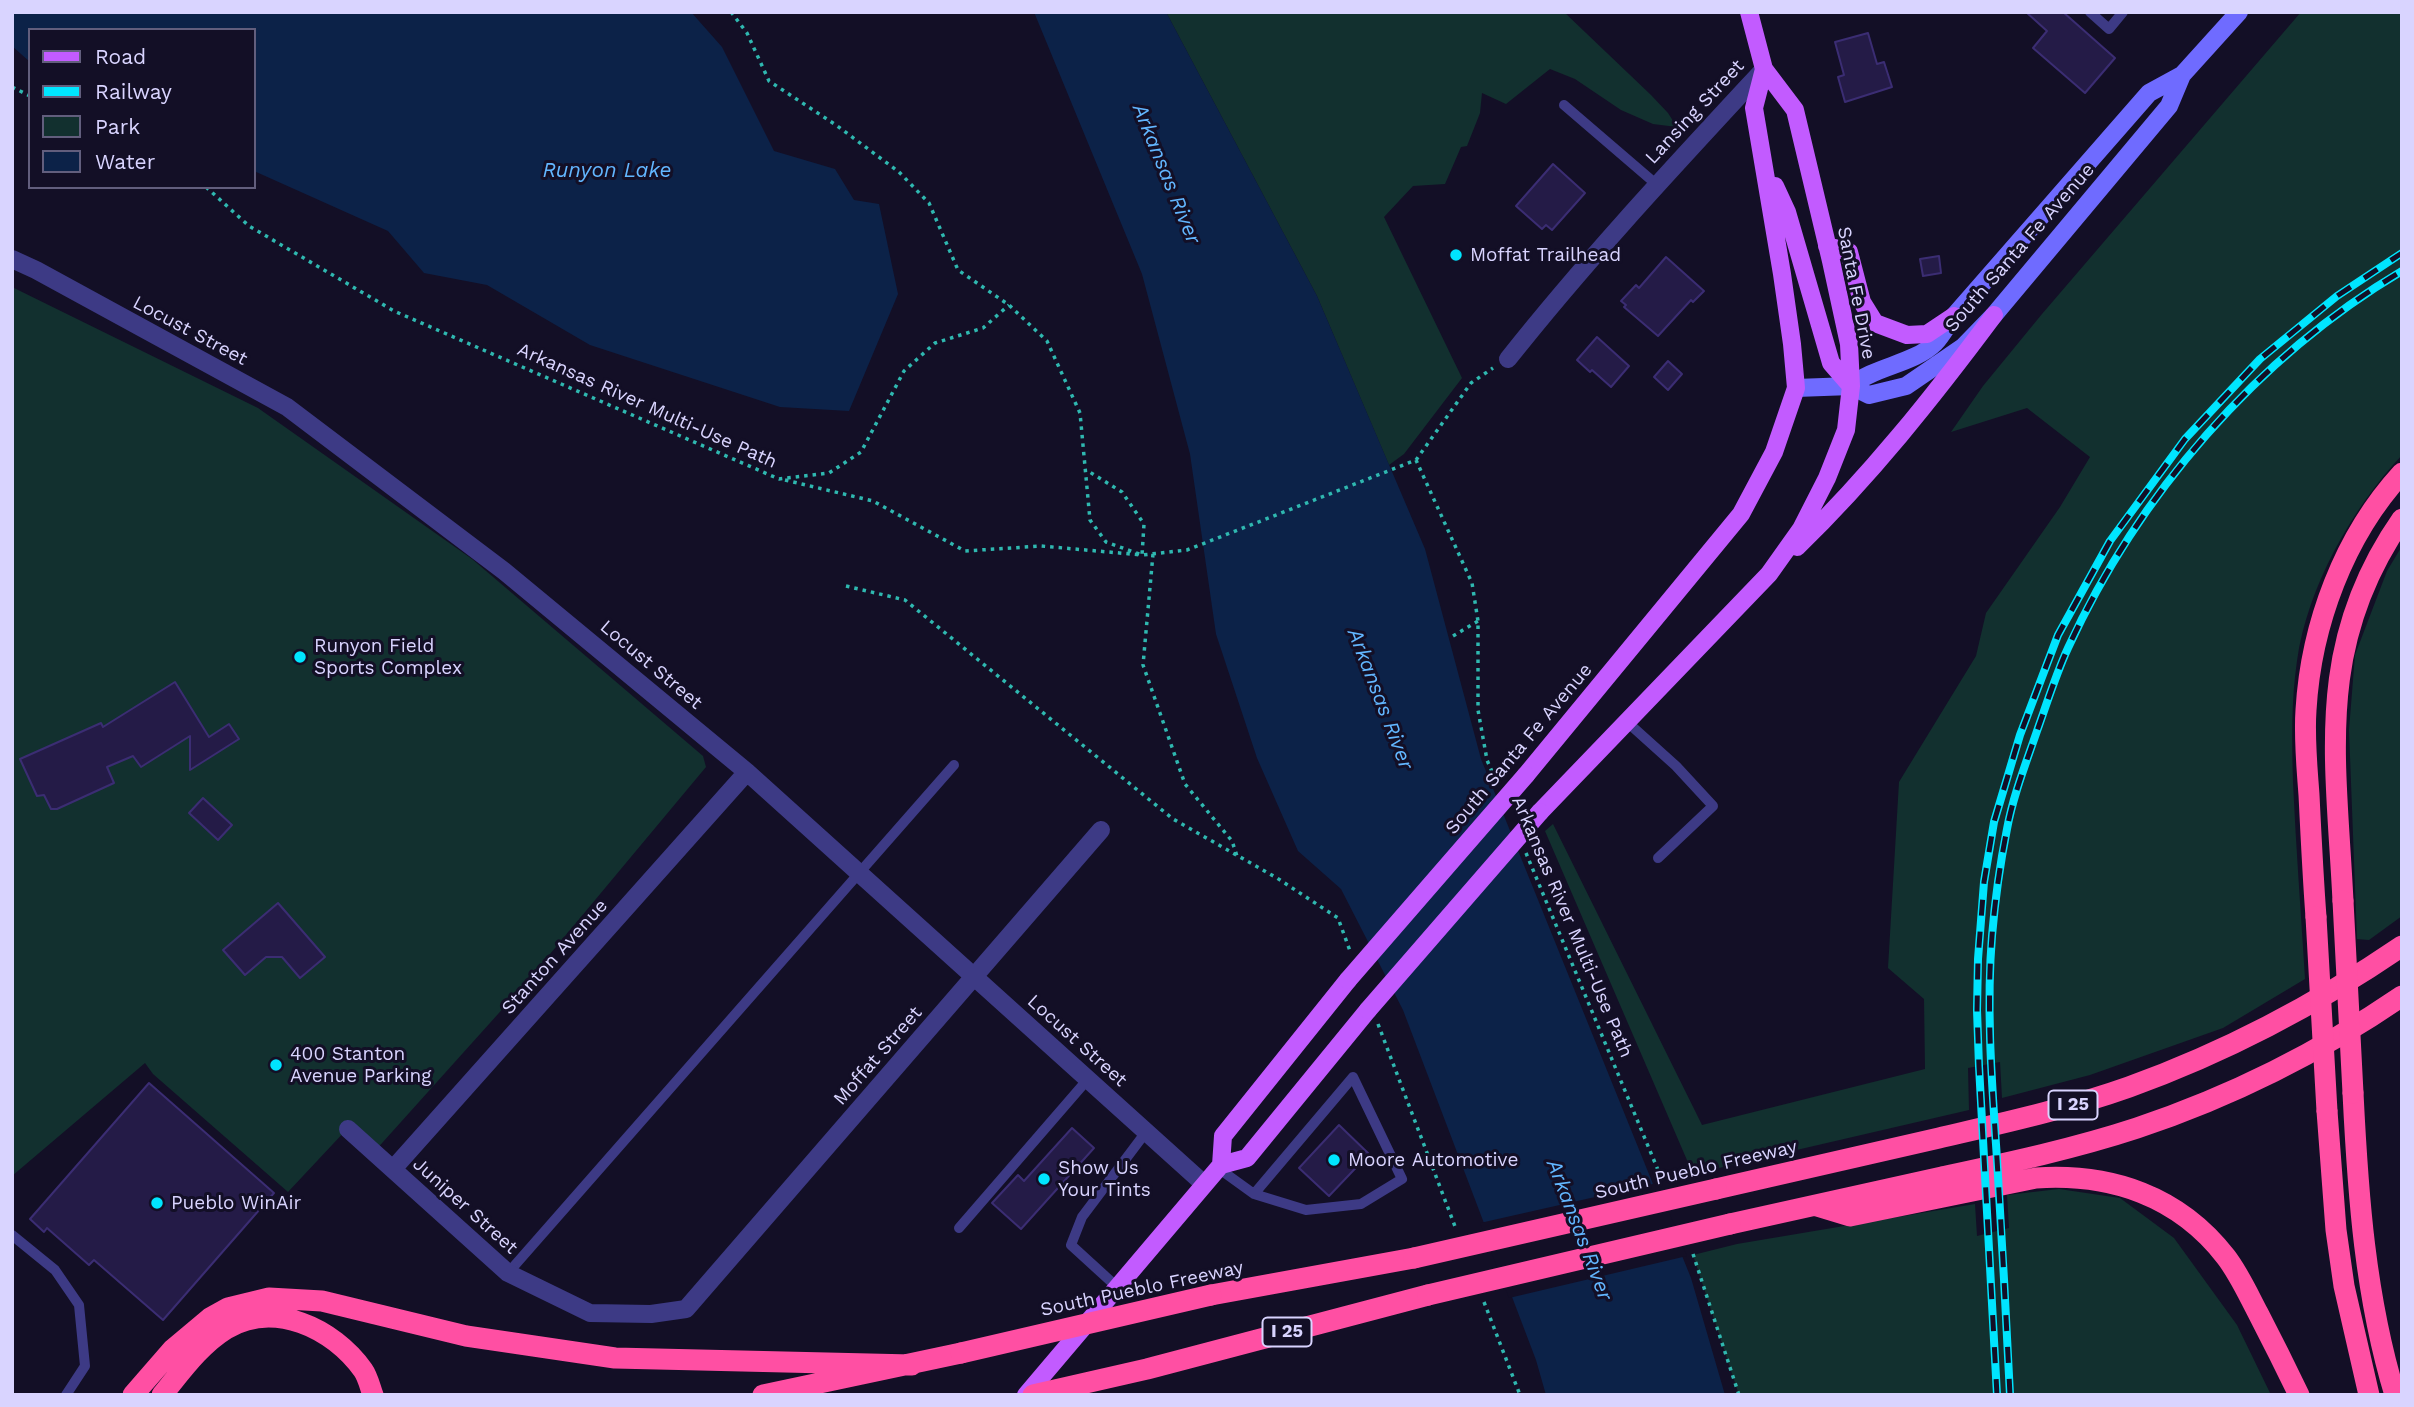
<!DOCTYPE html>
<style>
body{margin:0}
#map{position:relative;width:2414px;height:1407px;overflow:hidden;background:#130f26;font-family:"Work Sans",sans-serif}
canvas{display:block}
.frame{position:absolute;inset:0;border:14px solid #d9d4ff;pointer-events:none}
.legend{position:absolute;left:28px;top:28px;width:228px;height:161px;box-sizing:border-box;background:#130f26;border:2px solid #625e7d;margin:0;padding:9px 12px;list-style:none;font-size:21px;color:#d9d4ff}
.legend li{display:flex;align-items:center;gap:14px;height:35px}
.legend b{width:35px;border:2px solid #625e7d}
</style>
<div id="map">
<canvas width="2414" height="1407"></canvas>
<div class="frame"></div>
<ul class="legend">
<li><b style="height:9px;background:#c25bff"></b>Road</li>
<li><b style="height:9px;background:#00e5ff"></b>Railway</li>
<li><b style="height:19px;background:#12302f"></b>Park</li>
<li><b style="height:19px;background:#0c2248"></b>Water</li>
</ul>
</div>
<script>
const ctx = document.querySelector('canvas').getContext('2d');
ctx.lineJoin = 'round';
function fillPath(path, color) {
  ctx.fillStyle = color;
  ctx.fill(path, 'evenodd');
}
function stroke(path, color, width, dash) {
  ctx.strokeStyle = color;
  ctx.lineWidth = width;
  ctx.lineCap = dash ? 'butt' : 'round';
  ctx.setLineDash(dash || []);
  ctx.stroke(path);
}
function write(font, color, halo, rows, align = 'center') {
  ctx.font = font + ' "Work Sans",sans-serif';
  ctx.lineWidth = 6;
  ctx.setLineDash([]);
  ctx.textBaseline = 'middle';
  ctx.strokeStyle = halo;
  ctx.fillStyle = color;
  for (const [text, x, y, turn = 0] of rows) {
    ctx.save();
    ctx.translate(x, y);
    ctx.rotate((+turn || 0) * Math.PI / 180);
    ctx.textAlign = isNaN(turn) ? turn : align;
    if (halo) ctx.strokeText(text, 0, 0);
    ctx.fillText(text, 0, 0);
    ctx.restore();
  }
}
fillPath(new Path2D(`
 M1166,12H1564L1651,95L1668,113L1677,127L1653,124L1621,110L1575,79L1550,69L1506,104L1482,93L1480,113L1467,146L1461,147L1445,184L1413,186L1384,217L1462,378L1404,454L1389,465L1317,296Z
 M2301,12H2402V455C2352,508 2307,588 2297,661C2291,701 2292,742 2293,783C2296,848 2301,914 2305,979L2223,1028L2090,1075L2002,1098L2000,1062L1968,1068L1969,1110L1693,1174L1545,831L1553,824L1702,1125L1925,1069L1924,999L1888,968L1899,782L1976,656L1986,613L2060,507L2090,457L2027,408L1951,432L1983,386L2042,314Z
 M12,287L258,408L472,559L703,756L706,767L525,984L374,1152L347,1129L288,1192L153,1074L145,1063L12,1176Z
 M2402,546V916L2369,940L2357,939L2349,730L2355,655L2387,571Z
 M2059,1189L2120,1198L2174,1238L2237,1325L2271,1395H1739L1693,1255L1737,1244L1975,1204L1977,1236L2009,1228L2007,1195Z`), '#12302f');
fillPath(new Path2D(`
 M12,12H691L722,47L774,151L835,169L854,200L879,204L898,294L849,411L780,407L590,345L487,285L424,273L388,231L254,171V30H30V62L12,46Z
 M1034,12H1166L1317,296L1425,549L1481,759L1691,1278L1725,1395H1546L1536,1360L1403,1010L1341,889L1298,851L1257,758L1216,634L1190,454L1142,274Z`), '#0c2248');
fillPath(new Path2D(`
 M1657,1183L1687,1256L1509,1298L1480,1223Z`), '#130f26');
const building = new Path2D(`
 M2026,12H2063L2115,58L2085,93L2033,48L2047,31Z
 M1868,33L1877,64L1884,62L1892,87L1845,102L1838,77L1844,75L1835,42Z
 M1553,164L1585,193L1552,230L1546,225L1542,229L1516,206Z
 M1939,256L1941,273L1923,276L1920,259Z
 M1666,257L1704,291L1693,302L1691,300L1658,336L1624,307L1626,305L1621,301L1636,285L1639,288Z
 M1597,337L1629,366L1611,387L1592,370L1590,372L1577,360Z
 M1668,361L1682,374L1668,390L1654,377Z
 M175,682L209,737L229,724L239,739L190,770V736L141,767L133,756L107,767L114,783L57,809H51L44,795L37,796L20,759L101,723L103,727Z
 M203,798L232,825L218,840L189,813Z
 M278,903L325,957L300,978L282,957H266L245,975L223,950Z
 M149,1083L274,1193L163,1320L94,1260L89,1265L47,1228L44,1232L30,1219Z
 M1339,1125L1369,1154L1329,1196L1299,1168Z
 M1072,1128L1094,1148L1021,1229L992,1203L1018,1175L1024,1181Z`);
fillPath(building, '#241b47');
stroke(building, '#3b2d73', 2);
stroke(new Path2D(`
 M731,12L747,33L769,81L836,125L899,172L929,203L958,270L1009,305L1047,341L1080,413L1090,520L1106,542L1142,555L1187,550L1416,460L1472,583L1478,621V710L1487,760L1496,781
 M12,87L30,96
 M206,187L249,226L394,311L779,479L829,473L861,452L904,371L935,343L983,328L1009,305
 M1416,460L1471,383L1493,368
 M785,480L873,501L965,551L1041,546L1142,555L1144,524L1122,492L1088,471
 M1153,554L1143,665L1185,784L1232,841L1237,856
 M846,586L905,600L1173,819L1277,878L1338,918L1350,951
 M1453,636L1478,621
 M1526,853L1663,1182
 M1378,1024L1456,1229
 M1693,1254L1739,1395
 M1484,1302L1520,1395`), '#2fb8b0', 3.5, [3.5, 5]);
stroke(new Path2D(`
 M2090,12L2109,29L2123,12
 M1564,105L1656,184
 M1626,721L1676,766L1713,806L1658,858
 M1218,1168L1254,1194L1306,1210L1361,1204L1402,1179L1353,1077L1254,1194
 M959,1228L1088,1079
 M12,1235L55,1270L79,1305L85,1366L66,1395
 M508,1273L954,765
 M1117,1287L1071,1245L1082,1217L1146,1132`), '#3d3a85', 10);
stroke(new Path2D(`
 M12,259L36,270L287,407L504,571L747,772L1204,1184
 M1508,359C1588,258 1676,164 1764,69
 M348,1129L508,1273L590,1313L651,1314L686,1309L1101,830
 M393,1169L747,772`), '#3d3a85', 18);
stroke(new Path2D(`
 M1851,386C1875,366 1914,364 1935,343C1942,336 1948,324 1954,316L2149,93L2182,75L2239,12
 M1796,388L1851,386L1869,395L1906,386L1963,347L1994,315L2169,106L2182,75`), '#6f6bff', 18);
stroke(new Path2D(`
 M1775,186L1787,212L1831,363L1851,386
 M1827,246L1849,252L1862,302L1875,323L1907,335L1927,334L1954,316
 M1797,547C1870,476 1933,397 1994,315
 M1526,775L1741,514L1774,452L1796,388L1792,344L1782,274L1754,108L1764,69
 M1540,812L1769,574L1801,529L1827,478L1846,430L1851,386L1849,344L1831,261L1795,110L1764,69L1749,12
 M1221,1165L1247,1158L1368,1010
 M1026,1395L1221,1165L1223,1136L1348,980`), '#c25bff', 18);
stroke(new Path2D(`
 M2343,901C2336,758 2314,645 2402,519
 M2316,917C2313,877 2311,836 2309,795C2307,767 2304,739 2306,710C2311,625 2344,536 2402,473
 M2353,1093C2358,1195 2365,1296 2395,1395
 M2327,1111L2336,1230L2344,1286L2369,1395
 M1716,1189C1790,1172 1865,1155 1939,1138C2003,1123 2067,1109 2129,1087C2226,1052 2317,1004 2402,946
 M1817,1206L1850,1216L2036,1178C2111,1173 2179,1196 2226,1257C2239,1274 2248,1294 2258,1313C2272,1340 2286,1368 2299,1395
 M1730,1224C1800,1209 1871,1193 1942,1177C2007,1163 2073,1149 2137,1128C2230,1097 2320,1052 2402,996
 M1211,1295L1414,1258
 M133,1395L173,1349L210,1318L228,1308L269,1298L322,1301L466,1336L615,1358L912,1365
 M162,1395C181,1372 200,1345 226,1329C274,1300 333,1328 363,1370C368,1377 370,1387 373,1395
 M763,1395L961,1353
 M1033,1395L1147,1369L1428,1295`), '#ff4fa3', 21);
const rail = new Path2D(`
 M1997,1395L1979,1066L1977,1010L1978,959L1984,882L1994,822L2020,735L2058,635L2110,541L2185,439L2260,359L2337,296L2402,253
 M2010,1395C2006,1316 2002,1238 1997,1159C1992,1085 1986,1010 1992,936C1995,900 2000,864 2007,829C2013,796 2026,763 2037,731C2047,703 2056,674 2068,648C2138,495 2257,357 2402,271`);
stroke(rail, '#00e5ff', 8);
stroke(rail, '#130f26', 5, [16]);
stroke(new Path2D(`
 M1348,980L1526,775
 M1368,1010L1540,812`), '#c25bff', 18);
stroke(new Path2D(`
 M2343,901L2353,1093
 M2316,917L2327,1111
 M1414,1258L1716,1189
 M1428,1295L1730,1224
 M961,1353L1211,1295`), '#ff4fa3', 21);
for (const [x, y, r, color] of [
 [1456,255,7,"#00e5ff"],
 [300,657,7,"#00e5ff"],
 [276,1065,7,"#00e5ff"],
 [1334,1160,7,"#00e5ff"],
 [1044,1179,7,"#00e5ff"],
 [157,1203,7,"#00e5ff"]
]) {
  const dot = new Path2D();
  dot.arc(x, y, r, 0, 2 * Math.PI);
  ctx.fillStyle = color;
  ctx.fill(dot);
  stroke(dot, '#130f26', 2.5);
}
for (const [x, y, w] of [
 [2073,1105,49],
 [1287,1332,49]
]) {
  const box = new Path2D();
  box.roundRect(x - w / 2, y - 14.5, w, 29, 5);
  ctx.fillStyle = '#130f26';
  ctx.fill(box);
  stroke(box, '#d9d4ff', 2);
}
write('bold 18px', '#d9d4ff', null, [
 ["I 25",2073,1105],
 ["I 25",1287,1332]
]);
write('19px', '#d9d4ff', '#130f26', [
 ["Lansing Street",1695,112,-47],
 ["South Santa Fe Avenue",2020,248,-49],
 ["Santa Fe Drive",1856,293,79],
 ["Locust Street",190,331,28],
 ["Arkansas River Multi-Use Path",647,406,24],
 ["Locust Street",651,665,40],
 ["South Santa Fe Avenue",1519,749,-50],
 ["Arkansas River Multi-Use Path",1572,927,67],
 ["Stanton Avenue",555,957,-48],
 ["Locust Street",1077,1041,42],
 ["Moffat Street",878,1056,-49],
 ["South Pueblo Freeway",1696,1170,-13],
 ["Juniper Street",465,1206,42],
 ["South Pueblo Freeway",1142,1289,-12]
]);
write('19px', '#d9d4ff', '#130f26', [
 ["Moffat Trailhead",1470,255],
 ["Runyon Field",314,646],
 ["Sports Complex",314,668],
 ["400 Stanton",290,1054],
 ["Avenue Parking",290,1076],
 ["Moore Automotive",1348,1160],
 ["Show Us",1058,1168],
 ["Your Tints",1058,1190],
 ["Pueblo WinAir",171,1203]
], 'left');
write('italic 21px', '#62b6ff', '#130f26', [
 ["Runyon Lake",607,171],
 ["Arkansas River",1166,174,68],
 ["Arkansas River",1380,699,69],
 ["Arkansas River",1579,1230,69]
]);
</script>
